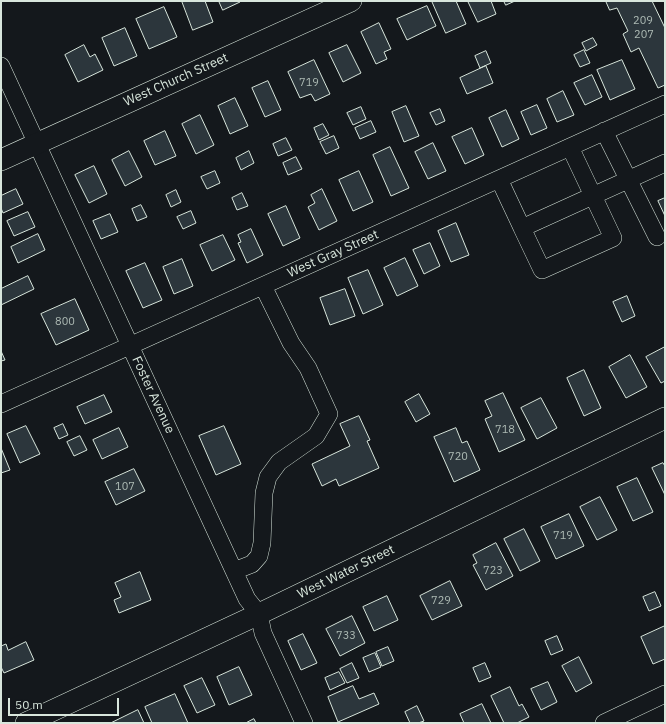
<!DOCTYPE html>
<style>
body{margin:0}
#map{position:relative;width:666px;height:724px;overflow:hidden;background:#14181c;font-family:"IBM Plex Sans",sans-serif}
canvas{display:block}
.frame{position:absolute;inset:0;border:2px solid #d8e6dc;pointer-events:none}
.scale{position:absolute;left:8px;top:698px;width:111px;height:18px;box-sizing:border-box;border:2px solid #d8e6dc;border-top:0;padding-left:5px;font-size:12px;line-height:14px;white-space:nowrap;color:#d8e6dc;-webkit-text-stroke:3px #14181c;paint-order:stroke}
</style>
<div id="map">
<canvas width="666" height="724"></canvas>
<div class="frame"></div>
<div class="scale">50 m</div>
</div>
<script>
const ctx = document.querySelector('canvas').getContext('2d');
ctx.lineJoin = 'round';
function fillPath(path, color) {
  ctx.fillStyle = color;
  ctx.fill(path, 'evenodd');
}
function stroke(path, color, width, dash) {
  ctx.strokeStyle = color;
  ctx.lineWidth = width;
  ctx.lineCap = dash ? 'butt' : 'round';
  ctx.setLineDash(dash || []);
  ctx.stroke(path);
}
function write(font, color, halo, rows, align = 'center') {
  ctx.font = font + ' "IBM Plex Sans",sans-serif';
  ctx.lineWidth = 3;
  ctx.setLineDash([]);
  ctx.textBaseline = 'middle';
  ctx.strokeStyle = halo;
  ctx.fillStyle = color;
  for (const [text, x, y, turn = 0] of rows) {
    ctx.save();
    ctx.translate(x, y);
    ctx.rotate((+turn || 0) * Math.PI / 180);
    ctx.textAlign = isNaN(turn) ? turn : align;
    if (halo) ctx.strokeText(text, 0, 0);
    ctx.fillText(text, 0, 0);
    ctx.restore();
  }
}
const building = new Path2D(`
 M182,1H205L213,22L193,30Z
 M219,1H240V2L223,10Z
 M432,1H456L466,24L446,33Z
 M468,1H491L496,14L478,22Z
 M504,1H515L506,5Z
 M606,1H652L665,28V85L658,88L639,48L631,52L623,34L628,31L617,8L610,10Z
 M427,6L436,26L407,40L397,19Z
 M164,7L177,37L149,49L136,19Z
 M379,23L391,49L384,52L387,59L376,64L361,32Z
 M125,28L137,56L114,66L102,38Z
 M593,38L597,45L586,51L582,43Z
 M84,45L90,57L95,54L103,70L78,82L65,55Z
 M347,45L361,73L343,82L329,53Z
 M584,50L590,63L580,67L574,55Z
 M486,51L491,63L480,68L475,56Z
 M314,60L330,94L315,101L311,94L300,98L288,72Z
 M622,60L635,89L610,100L597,70Z
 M486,66L493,83L467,94L460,78Z
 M592,75L602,97L585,105L574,83Z
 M268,81L281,110L265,117L252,88Z
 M563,91L574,115L557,122L547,99Z
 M235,98L248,126L230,134L218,106Z
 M537,105L547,128L531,135L521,112Z
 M406,106L419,136L404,142L392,112Z
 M361,107L366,119L353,125L347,113Z
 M440,109L445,121L436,125L430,113Z
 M506,110L519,139L502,147L489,118Z
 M200,115L214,145L196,154L182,124Z
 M371,121L376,132L360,139L355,128Z
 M323,124L329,135L319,140L314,128Z
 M472,128L484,155L465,164L452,137Z
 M165,131L176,156L155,165L144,141Z
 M334,136L339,148L326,154L320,142Z
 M286,138L292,150L278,156L273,144Z
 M433,143L446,171L428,179L415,152Z
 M390,147L409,188L391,196L373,155Z
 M129,151L142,177L125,186L112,160Z
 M249,151L254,163L241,170L236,158Z
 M296,157L302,169L288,175L283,163Z
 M94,166L107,194L89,203L75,175Z
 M215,171L220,183L207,189L201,177Z
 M359,171L373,202L353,211L339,180Z
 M16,189L23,204L3,213L1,208V196Z
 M322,189L337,221L319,230L308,207L315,203L311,195Z
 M176,190L181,202L171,207L166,195Z
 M242,193L248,206L237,210L232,198Z
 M665,198V216L658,201Z
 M141,205L147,217L137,221L132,209Z
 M286,206L300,238L283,246L268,214Z
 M191,211L196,223L183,229L177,217Z
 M28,212L35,227L14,236L7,221Z
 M110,214L118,232L101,239L93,221Z
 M456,223L469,255L451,262L438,231Z
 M251,229L263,255L247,263L238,243L241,242L238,235Z
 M38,234L45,250L18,263L11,247Z
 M223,235L235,260L212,271L200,245Z
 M430,243L440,266L424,274L413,250Z
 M405,258L418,286L397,296L384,268Z
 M182,259L193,286L174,294L163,267Z
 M145,263L162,300L143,308L126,271Z
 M368,270L383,305L363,314L348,278Z
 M28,276L34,289L1,305V289Z
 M345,289L355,316L330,325L320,298Z
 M627,296L635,316L622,322L613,302Z
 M75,299L89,330L56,345L41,314Z
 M665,347V381L661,383L646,357Z
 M1,351L5,360L1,361Z
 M630,355L647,387L626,398L609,367Z
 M584,370L601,408L584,416L567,378Z
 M503,393L525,440L499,452L485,419L492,416L485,401Z
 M419,394L430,414L416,422L405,402Z
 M104,395L112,412L85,424L77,407Z
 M541,398L557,428L537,439L521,408Z
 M359,416L370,440L367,441L379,468L339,486L336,479L322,486L312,464L350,446L340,424Z
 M63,424L68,435L59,439L54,428Z
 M26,426L40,454L20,463L7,434Z
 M224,426L241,464L216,475L199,436Z
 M119,428L128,447L102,459L93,440Z
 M456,428L462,443L467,441L480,470L454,482L434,437Z
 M80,436L87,450L74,456L67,442Z
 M1,448L10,470L1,473Z
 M663,463L665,466V495L652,468Z
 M134,469L145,491L116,505L105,482Z
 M637,478L653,512L633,521L617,487Z
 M600,497L617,530L597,540L580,507Z
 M569,514L584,546L556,559L541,527Z
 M524,529L540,561L520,571L504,539Z
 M496,543L513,576L486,590L473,565L477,563L473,555Z
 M140,572L151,600L119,613L114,600L121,597L115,583Z
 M450,581L462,606L432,620L420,596Z
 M655,592L661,606L649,611L643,597Z
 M387,596L398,620L374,631L363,607Z
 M352,616L365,643L340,656L326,629Z
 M665,626V659L653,664L641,637Z
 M303,634L317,663L301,670L288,641Z
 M557,636L563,650L551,655L545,641Z
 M26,642L34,660L4,673L1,667V646L6,644L8,650Z
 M388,647L394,661L382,666L376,652Z
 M375,653L381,667L369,672L363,658Z
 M579,657L592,683L576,692L562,666Z
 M352,663L359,678L347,683L340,669Z
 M485,663L491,677L479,682L473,668Z
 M239,667L252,695L229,705L217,677Z
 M339,672L345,683L330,690L325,678Z
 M202,678L215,705L197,713L184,686Z
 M548,682L557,702L541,710L531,689Z
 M353,686L359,699L374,693L379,704L338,722L328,697Z
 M510,687L519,706L522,704L529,717L517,723H504L491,696Z
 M175,694L188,723H152L145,707Z
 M482,704L491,723H464L460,714Z
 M417,706L424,721L418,723H410L405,712Z
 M138,710L144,723H111Z
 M254,719L256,723H246Z`);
fillPath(building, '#2c363c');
stroke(building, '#d8e6dc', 1);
const minor = new Path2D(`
 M1,66L234,571L247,599L259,614L263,633L304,723
 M604,131L657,237
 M499,179L522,228L665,163
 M522,228L542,270L613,238L570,147
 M1,404L665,104
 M234,571L252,564L259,556L262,543L264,493L268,477L279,462L316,436L329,414L308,368L291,343L263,286
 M604,723L665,694`);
const major = new Path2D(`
 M1,160L351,1
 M26,723L259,614L665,418`);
stroke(minor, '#d8e6dc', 18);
stroke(major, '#d8e6dc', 22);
stroke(minor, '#14181c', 17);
stroke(major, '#14181c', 21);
write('11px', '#adbab4', null, [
 ["209",643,21],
 ["207",644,35],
 ["719",309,83],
 ["800",65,322],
 ["718",505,430],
 ["720",458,457],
 ["107",125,487],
 ["719",563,536],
 ["723",493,571],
 ["729",441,601],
 ["733",346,636]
]);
write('13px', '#d8e6dc', '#14181c', [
 ["West Church Street",176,80,-24],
 ["West Gray Street",333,254,-24],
 ["Foster Avenue",153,395,65],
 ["West Water Street",346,572,-26]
]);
</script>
